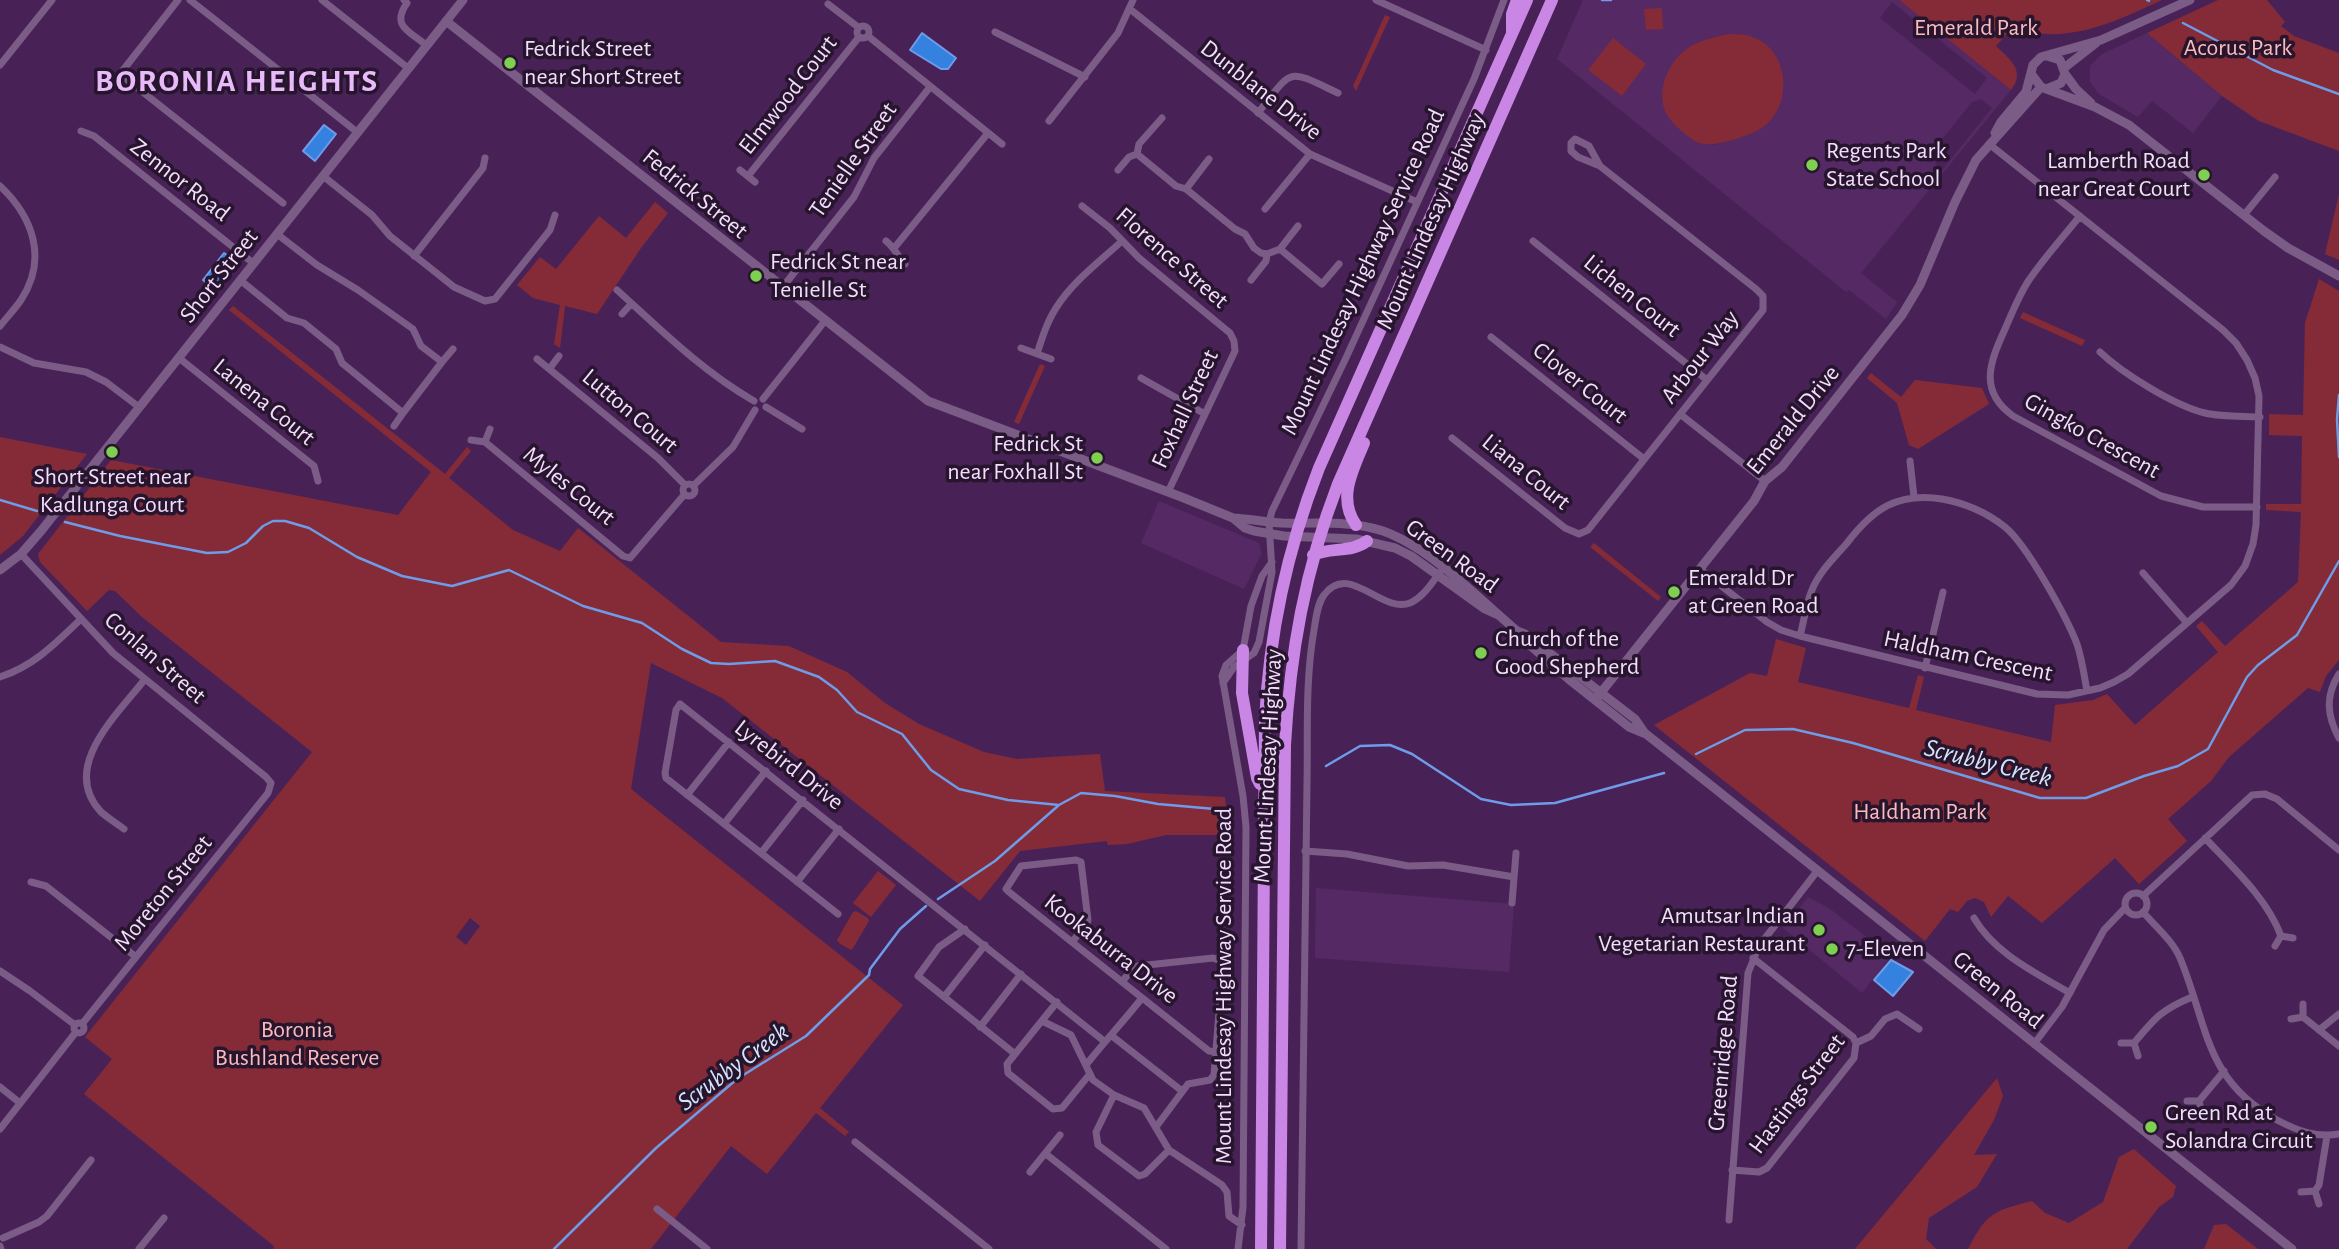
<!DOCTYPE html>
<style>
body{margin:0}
canvas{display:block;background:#482257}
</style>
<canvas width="2339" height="1249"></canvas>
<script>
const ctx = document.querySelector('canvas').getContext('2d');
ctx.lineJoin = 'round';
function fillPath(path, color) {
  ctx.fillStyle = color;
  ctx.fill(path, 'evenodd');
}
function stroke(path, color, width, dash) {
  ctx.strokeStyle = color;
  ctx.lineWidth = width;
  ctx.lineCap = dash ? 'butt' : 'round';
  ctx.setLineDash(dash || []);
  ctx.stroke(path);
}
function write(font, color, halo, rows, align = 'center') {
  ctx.font = font + ' "Alegreya Sans",sans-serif';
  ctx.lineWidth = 7;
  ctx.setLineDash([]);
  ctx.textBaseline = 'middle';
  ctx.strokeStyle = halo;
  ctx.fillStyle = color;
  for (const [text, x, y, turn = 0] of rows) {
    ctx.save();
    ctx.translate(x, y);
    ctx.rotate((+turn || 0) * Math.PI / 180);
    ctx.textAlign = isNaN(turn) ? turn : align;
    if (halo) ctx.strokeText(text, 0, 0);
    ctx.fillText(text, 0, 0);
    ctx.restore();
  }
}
fillPath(new Path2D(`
 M1583,0H1899L2011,90L1861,273L1897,302L1886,319L1849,290L1846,292L1557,59ZM1892,2L1987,78L1975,94L1880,18ZM1729,34L1744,35L1751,134L1713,145L1709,38ZM1981,99L1992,108L1939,174L1933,154L1935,148L1972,102Z
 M2147,33L2222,96L2193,133L2152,101L2138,117L2099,94L2090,82V66L2102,54Z
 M1159,501L1259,543L1262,553L1244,589L1141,543Z
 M1316,888L1514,904L1509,972L1315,958Z
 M1808,897L1829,908L1891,956L1862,993L1783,928Z`), '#542964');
fillPath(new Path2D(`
 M1899,0H2162C2116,21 2065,47 2013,27L1996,46C2010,59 2026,71 2011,90Z
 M2218,0H2267L2285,22L2281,26L2294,36L2339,53V151L2259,121L2222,96L2147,33Z
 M1662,8L1663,29L1646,30L1644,9Z
 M1385,15L1390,17L1356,91L1353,86Z
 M1729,34C1738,34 1747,34 1755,38C1790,52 1793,106 1763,127C1753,134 1740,138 1729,141C1717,144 1703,147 1693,140C1682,132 1668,121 1664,108C1657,84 1672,56 1693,45C1705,39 1717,36 1729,34Z
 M1613,38L1646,64L1622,96L1588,70Z
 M2339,194V260L2325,254Z
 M655,202L668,213L641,248L597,314L565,306L560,348L554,344L560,305L533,298L517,285L540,257L556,269L599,216L626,238Z
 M2319,279L2339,291V660L2326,676L2320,692L2308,688L2229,757L2211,781L2168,819L2187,841L2139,884L2115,858L2042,923L2008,896L1991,917L1984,902L1975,898L1967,901L1958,912L1950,909L1925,941L1654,725L1750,673L1767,676L1776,639L1806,648L1798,682L1909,708L1918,675L1924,677L1916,710L2051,742L2055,705L2093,700L2107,694L2135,725L2218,652L2196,626L2202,621L2225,646L2298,582L2301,512L2266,510V504H2301L2302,436L2269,435V414L2303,415L2305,323Z
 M233,306L445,474L467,447L471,451L449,478L513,530L560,551L578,528L721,642L789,646L847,672L885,703L919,724L984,752L1017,759L1100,754L1105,791L1225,797L1229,835H1166L1127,844L1108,845L1107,841L1020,851L980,901L722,698L651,663L631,789L903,1005L820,1108L849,1132L845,1136L816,1113L767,1174L731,1146L651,1249H273L274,1246L84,1094L112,1059L85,1037L312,752L142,617L115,591L109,590L87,611L40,562L38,554L111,460L398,515L431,472L229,310ZM470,918L480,926L466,945L456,937Z
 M2023,312L2085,340L2082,346L2020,318Z
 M1040,364L1045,366L1019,424L1014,422Z
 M1871,373L1901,397L1915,380L1982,388L1989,404L1918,449L1909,445L1897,403L1867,378Z
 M0,437L87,454L23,536L0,555Z
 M1594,543L1661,597L1658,601L1590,547Z
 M878,871L896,885L871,917L853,903Z
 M856,911L868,918L869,921L853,948L851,950L839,943L837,940L853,912Z
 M1997,1078L2003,1096L1994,1120L1974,1155L1997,1154L1977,1187L1929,1218L1926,1239L1936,1249H1855Z
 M2134,1149L2176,1186L2173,1197L2159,1207L2127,1249H1968C1987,1212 1994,1211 2032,1201L2045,1213L2069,1223L2103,1202L2119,1157Z
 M2226,1224L2258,1249H2204L2214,1225Z`), '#842b37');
const water = new Path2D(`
 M922,33L956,58L948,69H941L910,50Z
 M324,125L336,134L315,161L303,151Z
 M224,253L234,260V264L214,289L203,280Z
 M1891,960L1913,972L1893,996L1874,980Z`);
fillPath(water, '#3581e0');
stroke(water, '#6e9ce9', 2);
stroke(new Path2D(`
 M1602,0H1611
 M2147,0L2149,1
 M2183,23L2273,70L2339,94
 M2339,395L2337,419L2339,457
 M0,500L37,511
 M65,522L120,536L207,553L228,552L246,543L263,526L273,521H285L309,528L357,557L402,576L452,586L509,570L583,606L642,623L682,649L711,663L729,664L775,661L819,677L837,690L857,712L902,734L931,770L959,789L1008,800L1059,805
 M1696,754L1745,730L1793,729L1853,743L2040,798H2086L2144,776L2178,766L2208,749L2247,677L2258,665L2297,635L2339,561
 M1326,766L1360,746L1390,745L1412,754L1481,799L1511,805L1555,803L1664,773
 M938,899L995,861L1059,805L1081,793L1115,796L1158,804L1226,810
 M554,1249L656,1148L737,1079L806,1036L869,975L870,969L900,929L926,906`), '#6e9ce9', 2.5);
stroke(new Path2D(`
 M178,0L120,74L283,203
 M190,0L357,132
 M322,0L408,68
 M404,0L407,3C391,26 409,31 426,45
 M1376,0L1486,50
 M828,4L858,27
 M1130,9L1310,154L1417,202
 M857 32a6 6 0 1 1 12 0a6 6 0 1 1-12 0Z
 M995,32L1085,77
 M868,36L1002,144
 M0,65L52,0
 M1258,113C1294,68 1285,68 1338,93
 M1049,121L1118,33L1133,0
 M81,131L94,136L253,263
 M1137,154L1139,144L1162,118
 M740,170L755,182
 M1118,170L1129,157L1137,154L1176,186L1186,189L1235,229L1245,234L1254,248L1261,253L1267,254L1280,249L1322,284L1339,264
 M323,176L372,215L390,236L454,287L485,301L495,299L550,230L555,215
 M748,176L859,37
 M0,186C33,217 48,259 21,300C15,309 7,317 0,326
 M1186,189L1209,159
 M1082,206L1110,228L1139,258L1230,333L1234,341L1235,351L1168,492
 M1265,209L1310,154
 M2244,215L2275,177
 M2080,216C2063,237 2044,258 2029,280C2019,295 2012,313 2005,329C1990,362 1978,391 2013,416L2161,496L2203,507H2257
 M886,241C895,248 897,256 905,264
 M1533,241L1707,380
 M895,247L988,133
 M1280,249L1298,226
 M414,256L483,168L485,158
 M240,280L287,318L304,323L336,349L342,363L403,413L442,362L421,346L413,329L358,290L317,265L277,234
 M1251,280L1266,261L1267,254
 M782,288L854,197L874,158L930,87
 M617,290C661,330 702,371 754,401
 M622,314L631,304
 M1491,337L1644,459
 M0,347L34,363L86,372L106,382L139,407
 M1021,348L1051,359
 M2100,352C2122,373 2175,406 2205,413C2222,417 2242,416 2260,417
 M1037,354C1042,338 1047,322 1056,308C1072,282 1100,261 1122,241
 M179,358L314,466L318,481
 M537,359L658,458L685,485
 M442,362L453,349
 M550,368L559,356
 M1141,378L1205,414
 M763,399L824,322
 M766,407L802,429
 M1680,414L1765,481
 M394,426L403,413
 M1452,438L1565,528L1579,534L1588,530L1763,310V296L1756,289L1600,166L1578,157L1571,151V143L1575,139L1589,146L1600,166
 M471,440L485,442L490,429
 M485,442L623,556L630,558L684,495
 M1910,461L1914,497
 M683 490a6 6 0 1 1 12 0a6 6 0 1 1-12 0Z
 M693,486L733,447L755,410
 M21,554L113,653L266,777L271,783L268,793L82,1024
 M1700,569L1767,622L1781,630L1800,636L2037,694L2068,695L2100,688L2114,682L2128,674L2231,585L2245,566L2253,544L2256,525L2259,396L2255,378L2247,360L2236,343L2223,330L1989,144
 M2143,573L2187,623
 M1800,636C1804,621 1806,604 1812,590C1819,572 1835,557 1847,543C1873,509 1897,492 1942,499C1965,503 1986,512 2005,527C2027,545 2066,616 2077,644C2082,659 2084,675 2087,691
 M1925,668L1943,592
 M2339,674C2325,696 2327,716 2339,738
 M0,677C34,666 56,643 81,619
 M1223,683L1234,667L1254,653L1259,642L1272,572L1269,522L1272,511L1345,360L1474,79L1504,0
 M687,795L729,742
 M724,824L766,771
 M124,829C116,823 108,818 101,812C59,767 118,714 145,679
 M2205,838C2232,867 2267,898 2281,936
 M1305,851L1347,854L1408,866L1443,865L1514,877
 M761,853L803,800
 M31,882L46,886L136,957
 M797,882L839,829
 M2125 904a11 11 0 1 1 22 0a11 11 0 1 1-22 0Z
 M2143,896L2252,795L2265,794L2277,799L2339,850
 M1512,903L1516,853
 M2143,912C2155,926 2173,941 2180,958C2208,1025 2204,1080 2277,1120C2298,1131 2316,1138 2339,1134
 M838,914L666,778L665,773L676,710L680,704L1104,1041
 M1974,918C1994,953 2036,973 2070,993
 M965,929L939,947L918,976L1015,1054
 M1072,942L1087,924L1088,920L1081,862L1076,860L1021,866L1006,889L1009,892L1209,1051L1217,1052
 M2275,946L2281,936L2293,938
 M1753,958L1853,1037L1856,1043
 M0,971L30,991L75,1025
 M1122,982L1132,969L1138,966L1213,958L1223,962L1214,1075L1210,1080L1188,1084L1156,1127
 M944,997L985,945
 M1057,1002L1007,1064L1008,1073L1053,1109L1062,1108L1089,1075
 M2303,1017L2339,1046
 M2291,1019L2303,1017V1004
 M1042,1021L1071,1035L1093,1080L1114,1095L1144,1108L1169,1150L1222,1185L1227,1192L1229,1216L1242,1225
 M74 1028a5 5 0 1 1 10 0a5 5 0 1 1-10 0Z
 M980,1027L1021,974
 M2319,1030L2339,1014
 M1112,1036L1182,1091
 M2121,1043H2134L2138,1056
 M2134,1043C2155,1018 2161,1010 2192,997
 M2034,1044L2062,1007L2104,930L2125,908
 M1086,1065C1104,1042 1123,1022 1142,998
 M0,1087L20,1103
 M1114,1095L1096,1132L1098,1145L1139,1176L1145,1174L1169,1150
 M2187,1101H2199L2202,1113
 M2199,1101L2224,1071
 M0,1129L76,1032
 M855,1142L989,1249
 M1046,1154L1166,1249
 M1732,1170L1759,1172L1767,1168L1854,1058L1856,1043L1871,1036L1885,1019L1897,1014L1919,1029
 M1030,1172L1060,1135
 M2315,1191L2319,1185L2327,1136
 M2301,1192L2315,1191L2319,1204
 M657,1209L707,1249
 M1729,1220L1748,973L1759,946L1818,870
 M3,1238L39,1222L47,1216L91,1160
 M0,1246L1,1249
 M139,1249L164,1218
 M1238,1249L1243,1207L1246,827L1243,796L1222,676L1226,665L1243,650L1251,606L1262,576L1272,562
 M1301,1249C1302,1094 1305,939 1307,783C1308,732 1305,682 1314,630C1316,619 1317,604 1324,595C1349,561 1381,614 1410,603C1424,597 1434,580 1443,568`), '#7a5c86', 7);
stroke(new Path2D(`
 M446,21L928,401L1184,498L1233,518L1245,528L1254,531L1284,536L1356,539L1395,548L1411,556L1485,609L1498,615
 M2047,56L2060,60L2065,74L2061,83L2049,88
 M2064,68L2096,43
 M2065,74L2076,89L2091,103
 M2032,75L2041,87L2095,107L2129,125L2264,231L2288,248L2339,276
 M1995,133L2001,122L2026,92L2033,65L2041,57L2101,40L2190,0
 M1233,518C1250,519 1265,522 1282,523C1316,524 1351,520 1383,531C1431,548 1479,599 1517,631L1525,634L1635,719L1644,732
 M0,570L21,554L41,531L463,0
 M1517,631L1522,638L1571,681L1629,727L1646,734L1713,787L2292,1249
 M1595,700L1754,501L1765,481L1782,467L1902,315L1920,285L1955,202L1976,160L2041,87`), '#7a5c86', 9);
stroke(new Path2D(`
 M1512,31V14L1517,0
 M1356,525C1337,498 1353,470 1364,443
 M1313,555C1330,547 1352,553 1367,541
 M1243,650L1242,693L1257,778L1260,784
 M1261,1249L1265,721C1269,633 1287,550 1319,468L1527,0
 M1280,1249L1285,745C1290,653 1305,570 1338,484L1552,0`), '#ca86e4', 12);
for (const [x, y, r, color] of [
 [510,63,7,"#7fd052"],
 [1812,165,7,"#7fd052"],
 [2204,175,7,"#7fd052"],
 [756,276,7,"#7fd052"],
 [112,452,7,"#7fd052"],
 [1097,458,7,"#7fd052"],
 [1674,592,7,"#7fd052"],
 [1481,653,7,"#7fd052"],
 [1819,930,7,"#7fd052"],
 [1832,949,7,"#7fd052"],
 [2151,1127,7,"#7fd052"]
]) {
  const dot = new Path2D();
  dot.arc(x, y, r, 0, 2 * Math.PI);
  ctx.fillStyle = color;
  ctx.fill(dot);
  stroke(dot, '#26152c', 2.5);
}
write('24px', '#fcbabd', '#26152c', [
 ["Emerald Park",1976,28],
 ["Acorus Park",2238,48],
 ["Haldham Park",1920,812],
 ["Boronia",297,1030],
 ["Bushland Reserve",297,1058]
]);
write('24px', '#f3dcfd', '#26152c', [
 ["Fedrick Street",524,49],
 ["near Short Street",524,77],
 ["Regents Park",1826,151],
 ["State School",1826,179],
 ["Lamberth Road",2190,161,"right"],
 ["near Great Court",2190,189,"right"],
 ["Fedrick St near",770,262],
 ["Tenielle St",770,290],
 ["Fedrick St",1083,444,"right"],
 ["near Foxhall St",1083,472,"right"],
 ["Short Street near",112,477,"center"],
 ["Kadlunga Court",112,505,"center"],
 ["Emerald Dr",1688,578],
 ["at Green Road",1688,606],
 ["Church of the",1495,639],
 ["Good Shepherd",1495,667],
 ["Amutsar Indian",1805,916,"right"],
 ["Vegetarian Restaurant",1805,944,"right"],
 ["7-Eleven",1846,949],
 ["Green Rd at",2165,1113],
 ["Solandra Circuit",2165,1141]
], 'left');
write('24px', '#f3dcfd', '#26152c', [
 ["Dunblane Drive",1261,90,38],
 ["Elmwood Court",788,95,-52],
 ["Tenielle Street",853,160,-55],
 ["Zennor Road",180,180,38],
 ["Fedrick Street",695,194,39],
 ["Mount Lindesay Highway",1431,221,-66],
 ["Florence Street",1172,258,41],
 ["Mount Lindesay Highway Service Road",1363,272,-65],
 ["Short Street",219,276,-52],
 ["Lichen Court",1632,296,39],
 ["Arbour Way",1700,357,-52],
 ["Clover Court",1580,383,39],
 ["Lanena Court",264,402,39],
 ["Foxhall Street",1185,409,-65],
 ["Lutton Court",630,411,40],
 ["Emerald Drive",1793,420,-51],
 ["Gingko Crescent",2092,436,29],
 ["Liana Court",1526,472,39],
 ["Myles Court",569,486,39],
 ["Green Road",1452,556,36],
 ["Haldham Crescent",1968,656,12],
 ["Conlan Street",155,658,41],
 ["Lyrebird Drive",789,765,38],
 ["Mount Lindesay Highway",1268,766,-87],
 ["Moreton Street",163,893,-51],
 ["Kookaburra Drive",1111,949,38],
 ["Mount Lindesay Highway Service Road",1224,986,-90],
 ["Green Road",1998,990,39],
 ["Greenridge Road",1723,1053,-85],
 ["Hastings Street",1797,1094,-53]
]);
write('italic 26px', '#d3e5fd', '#26152c', [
 ["Scrubby Creek",1988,763,14],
 ["Scrubby Creek",733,1067,-36]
]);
ctx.letterSpacing = '2px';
write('bold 32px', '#e8bafa', '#26152c', [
 ["BORONIA HEIGHTS",237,81]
]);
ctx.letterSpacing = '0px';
</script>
